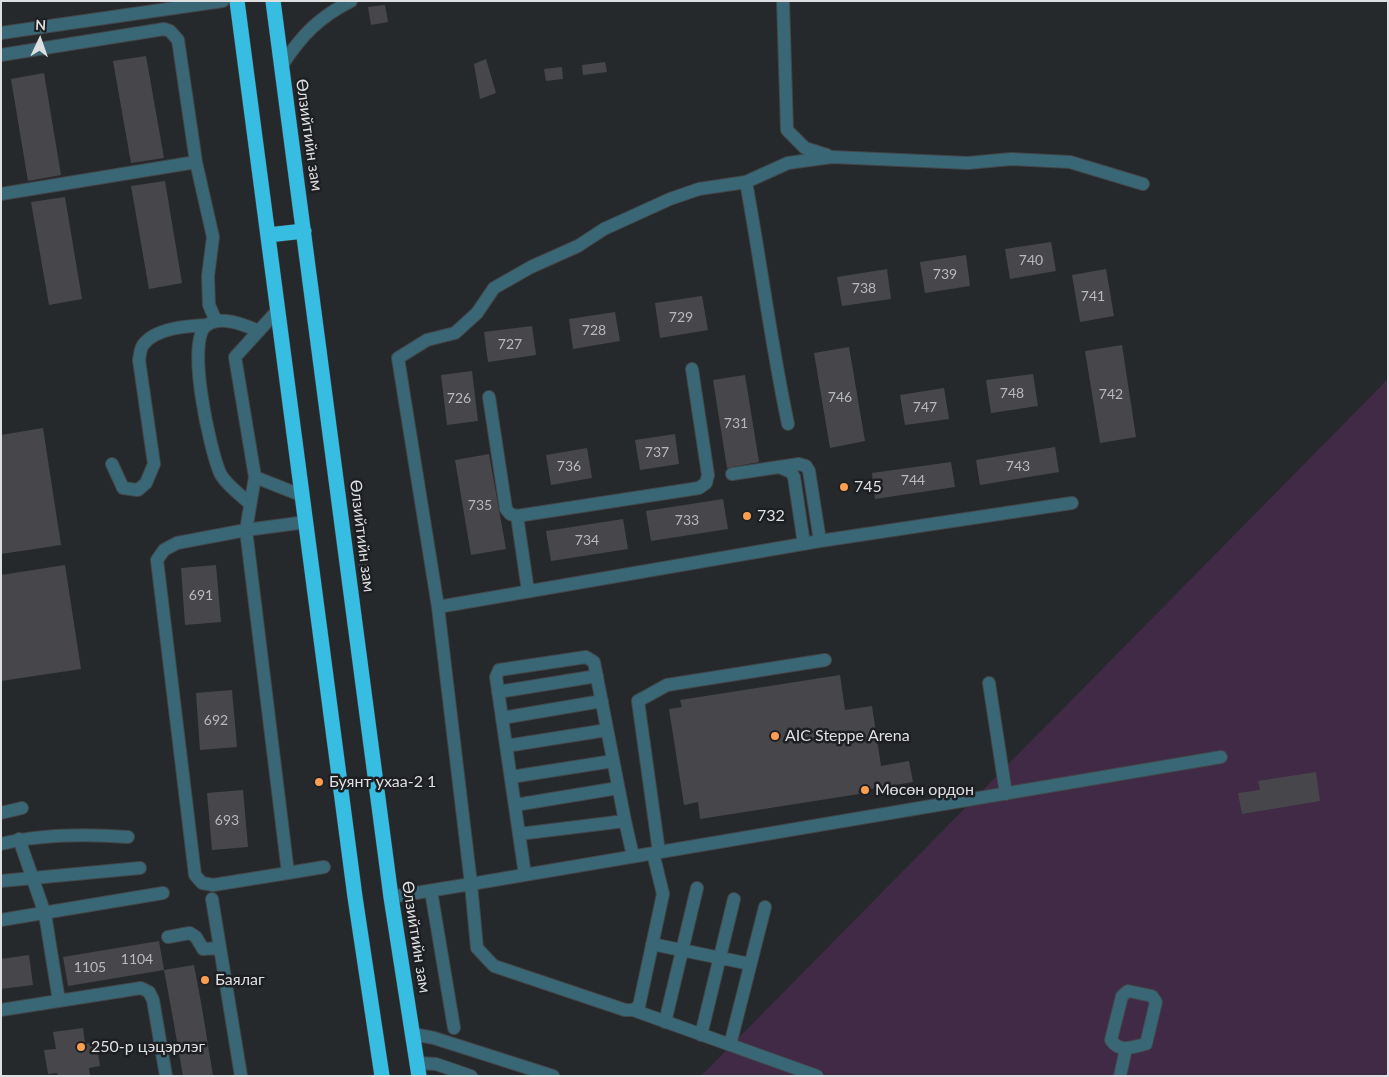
<!DOCTYPE html>
<meta charset="utf-8">
<style>
body{margin:0}
#map{position:relative;width:1389px;height:1077px;overflow:hidden;background:#26292c;font-family:Lato,sans-serif}
canvas{display:block}
.frame{position:absolute;inset:0;border:2px solid #dedfe1;pointer-events:none}
.north{position:absolute;left:15px;top:15px;width:50px;height:50px;-webkit-text-stroke:4px #1d1f22;paint-order:stroke;rotate:3deg;font-size:14px;font-weight:700;line-height:20px;text-align:center;color:#dedfe1}
.north::after{content:'';display:block;margin:auto;width:18px;height:22px;background:#dedfe1;clip-path:polygon(50% 0,100% 100%,50% 72%,0 100%)}
</style>
<div id="map">
<canvas width="1389" height="1077"></canvas>
<div class="frame"></div>
<div class="north">N</div>
</div>
<script>
const ctx = document.querySelector('canvas').getContext('2d');
ctx.lineJoin = 'round';
function fillPath(path, color) {
  ctx.fillStyle = color;
  ctx.fill(path, 'evenodd');
}
function stroke(path, color, width, dash) {
  ctx.strokeStyle = color;
  ctx.lineWidth = width;
  ctx.lineCap = dash ? 'butt' : 'round';
  ctx.setLineDash(dash || []);
  ctx.stroke(path);
}
function write(font, color, halo, rows, align = 'center') {
  ctx.font = font + ' Lato,sans-serif';
  ctx.lineWidth = 5;
  ctx.setLineDash([]);
  ctx.textBaseline = 'middle';
  ctx.strokeStyle = halo;
  ctx.fillStyle = color;
  for (const [text, x, y, turn = 0] of rows) {
    ctx.save();
    ctx.translate(x, y);
    ctx.rotate((+turn || 0) * Math.PI / 180);
    ctx.textAlign = isNaN(turn) ? turn : align;
    if (halo) ctx.strokeText(text, 0, 0);
    ctx.fillText(text, 0, 0);
    ctx.restore();
  }
}
fillPath(new Path2D(`
 M1388,379V1076H701Z`), '#402a45');
fillPath(new Path2D(`
 M385,5L388,22L371,25L368,7Z
 M146,56L164,158L131,163L113,61Z
 M486,59L496,93L480,99L474,64Z
 M605,62L607,72L583,75L582,65Z
 M562,67L563,79L546,81L544,69Z
 M44,73L61,175L28,181L11,79Z
 M165,181L182,283L149,289L131,186Z
 M65,197L82,299L49,305L31,202Z
 M1051,242L1056,271L1010,279L1005,249Z
 M966,255L970,286L925,293L920,262Z
 M887,269L891,299L842,306L837,277Z
 M1106,269L1114,316L1080,322L1072,275Z
 M702,296L708,330L660,338L655,303Z
 M615,312L620,341L573,349L569,319Z
 M532,326L536,355L488,362L484,332Z
 M1122,345L1136,437L1100,443L1085,351Z
 M849,347L865,441L830,448L814,353Z
 M472,371L478,421L447,425L441,375Z
 M1033,374L1038,406L991,413L986,380Z
 M745,375L759,462L727,468L713,380Z
 M944,388L949,419L905,425L900,395Z
 M43,428L61,545L1,554V435Z
 M675,434L679,464L640,470L635,440Z
 M1055,447L1059,472L980,485L976,460Z
 M587,448L592,478L551,485L546,455Z
 M489,454L506,549L471,555L455,460Z
 M951,462L955,487L875,499L872,473Z
 M723,499L728,529L651,541L646,511Z
 M623,519L628,549L551,561L546,531Z
 M65,565L81,669L1,681V575Z
 M216,565L221,622L185,625L181,568Z
 M840,675L845,710L872,706L881,766L909,761L913,782L858,791L859,794L700,819L698,802L684,805L669,709L682,707L680,700Z
 M232,690L237,747L200,750L196,693Z
 M1316,772L1320,801L1242,814L1238,793L1260,790L1258,781Z
 M243,790L248,847L212,850L207,793Z
 M159,941L164,970L68,986L63,957Z
 M29,955L33,985L1,989V959Z
 M194,965L202,1008L213,1076H183L172,1013L164,970Z
 M83,1028L85,1044L96,1042L100,1066L89,1068L90,1076H58L57,1073L48,1074L44,1050L56,1049L53,1032Z`), '#47474b');
const minor = new Path2D(`
 M783,1L787,130L805,148L827,155
 M1,33L223,1
 M1,55L164,29L170,31L178,40L196,162L213,237L208,276L209,305L216,321
 M282,65C302,35 318,18 351,1
 M746,182C761,263 771,344 788,424
 M1,194L196,162
 M277,311L235,357L255,477L303,496
 M489,397L506,509L510,514L517,516L699,488L706,483L708,475L692,369
 M112,464L123,488L138,490L146,483L154,464L139,360C140,356 140,349 143,345C155,328 187,326 206,325
 M779,467L791,472L794,477L804,544
 M732,474L799,464L806,466L809,471L820,541
 M255,477L246,530L177,543L164,550L157,560L195,875L202,883L213,885L288,873
 M249,503C241,495 225,484 220,473C210,450 185,339 207,325C221,315 244,325 259,331
 M517,516L528,591
 M306,522L246,530L288,873L324,867
 M438,607L398,358L427,340L455,333L477,313L494,288L531,267L578,246L604,229L670,199L699,189L746,182L788,163L832,157L968,163L1011,159L1070,162L1143,184
 M989,683L1006,794
 M498,692L597,676
 M502,718L602,701
 M506,746L607,730
 M511,777L613,761
 M515,805L618,788
 M1,813L22,808
 M625,821L633,856
 M519,834L625,821L594,662L586,657L499,670L496,677C506,743 515,809 525,875
 M19,839L45,914L59,1001
 M1,844C41,834 87,834 128,837
 M659,852L638,701L667,685L825,660
 M653,853L663,894L639,1006L633,1010H625L494,966L477,948L471,884L1221,757
 M1,881L140,868
 M431,891L454,1028
 M391,897L471,884L438,607L820,541L1072,503
 M212,899L241,1076
 M1,920L163,893
 M168,937L190,933L196,937L203,949L220,948
 M652,944L750,964
 M1128,991L1152,996L1156,1002L1146,1044C1133,1047 1119,1053 1111,1040L1122,996Z
 M1,1010L141,988L149,992L153,1000L166,1076
 M633,1010L817,1076
 M665,1022L697,888
 M413,1034L434,1038L553,1076
 M701,1035L734,899
 M730,1045L765,907
 M418,1063L436,1064L471,1076
 M1120,1076L1126,1049`);
const highway = new Path2D(`
 M237,1L355,897L382,1076
 M273,1L391,897L419,1076
 M268,235L304,231`);
stroke(minor, '#434649', 14);
stroke(highway, '#434649', 16);
stroke(new Path2D(`
 M359,566L367,565`), '#6e7073', 2.5, [4, 2.5]);
stroke(minor, '#3a6776', 12);
stroke(highway, '#37bde2', 15);
for (const [x, y, r, color] of [
 [844,487,5,"#fb9e51"],
 [747,516,5,"#fb9e51"],
 [775,736,5,"#fb9e51"],
 [319,782,5,"#fb9e51"],
 [865,790,5,"#fb9e51"],
 [205,980,5,"#fb9e51"],
 [81,1047,5,"#fb9e51"]
]) {
  const dot = new Path2D();
  dot.arc(x, y, r, 0, 2 * Math.PI);
  ctx.fillStyle = color;
  ctx.fill(dot);
  stroke(dot, '#1d1f22', 2);
}
write('14px', '#b8b9bc', null, [
 ["740",1031,260],
 ["739",945,274],
 ["738",864,288],
 ["741",1093,296],
 ["729",681,317],
 ["728",594,330],
 ["727",510,344],
 ["748",1012,393],
 ["742",1111,394],
 ["746",840,397],
 ["726",459,398],
 ["747",925,407],
 ["731",736,423],
 ["737",657,452],
 ["736",569,466],
 ["743",1018,466],
 ["744",913,480],
 ["735",480,505],
 ["733",687,520],
 ["734",587,540],
 ["691",201,595],
 ["692",216,720],
 ["693",227,820],
 ["1104",137,959],
 ["1105",90,967]
]);
write('16px', '#dedfe1', '#1d1f22', [
 ["Өлзийтийн зам",309,135,82],
 ["Өлзийтийн зам",362,536,83],
 ["Өлзийтийн зам",416,937,81]
]);
write('16px', '#dedfe1', '#1d1f22', [
 ["745",854,487],
 ["732",757,516],
 ["AIC Steppe Arena",785,736],
 ["Буянт ухаа-2 1",329,782],
 ["Мөсөн ордон",875,790],
 ["Баялаг",215,980],
 ["250-р цэцэрлэг",91,1047]
], 'left');
</script>
